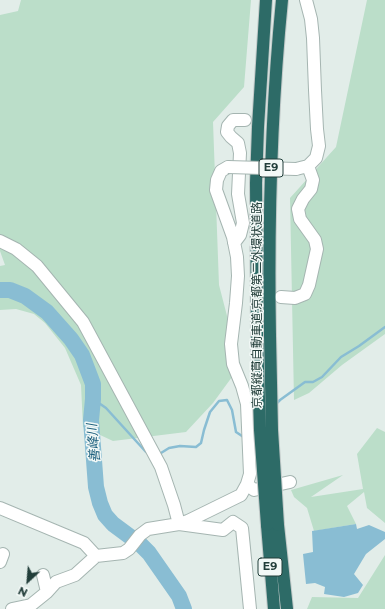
<!DOCTYPE html>
<meta charset="utf-8">
<style>
body{margin:0}
#map{position:relative;width:385px;height:609px;overflow:hidden;background:#e2ede9;font-family:Montserrat,sans-serif}
canvas{display:block}
.north{position:absolute;left:8px;top:561px;width:40px;height:40px;-webkit-text-stroke:3px #f3f9f7;paint-order:stroke;rotate:206deg;font-size:11px;font-weight:700;line-height:16px;text-align:center;color:#223e3a}
.north::after{content:'';display:block;margin:auto;width:14px;height:18px;background:#223e3a;clip-path:polygon(50% 0,100% 100%,50% 72%,0 100%)}
</style>
<div id="map">
<canvas width="385" height="609"></canvas>
<div class="north">N</div>
</div>
<script>
const ctx = document.querySelector('canvas').getContext('2d');
ctx.lineJoin = 'round';
function fillPath(path, color) {
  ctx.fillStyle = color;
  ctx.fill(path, 'evenodd');
}
function stroke(path, color, width, dash) {
  ctx.strokeStyle = color;
  ctx.lineWidth = width;
  ctx.lineCap = dash ? 'butt' : 'round';
  ctx.setLineDash(dash || []);
  ctx.stroke(path);
}
function write(font, color, halo, rows, align = 'center') {
  ctx.font = font + ' Montserrat,"Noto Sans JP",sans-serif';
  ctx.lineWidth = 3;
  ctx.setLineDash([]);
  ctx.textBaseline = 'middle';
  ctx.strokeStyle = halo;
  ctx.fillStyle = color;
  for (const [text, x, y, turn = 0] of rows) {
    ctx.save();
    ctx.translate(x, y);
    ctx.rotate((+turn || 0) * Math.PI / 180);
    ctx.textAlign = isNaN(turn) ? turn : align;
    if (halo) ctx.strokeText(text, 0, 0);
    ctx.fillText(text, 0, 0);
    ctx.restore();
  }
}
fillPath(new Path2D(`
 M21,0H251L244,87L213,122L219,285L240,366L213,403L186,432L113,441L83,427L81,385L65,348L45,323L34,314L16,309L0,310V266L5,265L0,251V15L18,11Z
 M367,0H385V334L342,365L309,393L294,400L290,198L336,147Z
 M377,428L385,432V523L367,508L364,492L347,506L356,524L314,531L307,508L294,497L291,490L343,475L311,497L363,489L357,454Z
 M385,555V609H307L312,597L358,598Z`), '#bbdec9');
fillPath(new Path2D(`
 M356,524L357,529L369,525L385,532V539L366,554L354,574L363,585L358,593L344,597L324,594L325,587L315,583L306,584L303,554L313,552L312,531Z`), '#89bdd3');
stroke(new Path2D(`
 M93,399L106,408L146,452
 M276,404L280,400L305,382H313L322,377L341,357L359,346L385,327
 M161,453L169,448L180,446L196,447L201,443L204,430L210,412L219,401L227,400L232,410L236,432L242,436L245,434`), '#89bdd3', 2.5);
stroke(new Path2D(`
 M0,290H10L25,296L47,312L71,339L82,355L93,384V399L91,420L96,487L100,503L105,515L113,524L140,544L149,553L179,596L184,609`), '#89bdd3', 16);
const minor = new Path2D(`
 M296,169L308,166L316,158L319,146L317,129L315,90L313,38L311,19L306,0
 M0,241L16,249L37,266L83,322L161,467L174,505L179,524L223,530L233,522L242,528L250,609
 M234,243L240,235L243,223L238,194L240,153L238,143L231,137L227,132L228,126L233,120H245
 M281,297L295,298L305,294L309,285L317,249L315,240L300,219L298,209L303,199L311,189L313,180L308,166
 M247,484L254,490L290,482
 M0,508L84,543L96,556
 M0,562L3,554
 M43,575L47,592
 M12,609L31,605L47,592L56,582L75,575L96,556L123,553L129,549L140,535L148,529L179,524L188,521L241,495L247,484L250,474L247,404L242,386L233,364L231,344L236,303L238,276L237,257L233,237L216,190L217,180L221,171L228,167`);
const highway = new Path2D(`
 M257,336L256,183L258,127L266,0
 M270,336C268,224 271,112 282,0
 M267,525L274,609
 M278,525L287,609`);
stroke(minor, '#a5b5b1', 14);
stroke(highway, '#c1c9c8', 14);
stroke(minor, '#fff', 12);
stroke(highway, '#2d6b67', 12);
const minorBridge = new Path2D(`
 M228,167L296,169`);
const highwayBridge = new Path2D(`
 M257,336L260,430L267,525
 M270,336L272,430L278,525`);
stroke(minorBridge, '#a5b5b1', 14, []);
stroke(highwayBridge, '#c1c9c8', 14, []);
stroke(minorBridge, '#fff', 12);
stroke(highwayBridge, '#2d6b67', 12);
for (const [x, y, w] of [
 [271,168,24],
 [270,567,24]
]) {
  const box = new Path2D();
  box.roundRect(x - w / 2, y - 9, w, 18, 3);
  ctx.fillStyle = '#f3f9f7';
  ctx.fill(box);
  stroke(box, '#223e3a', 1);
}
write('bold 11px', '#223e3a', null, [
 ["E9",271,168],
 ["E9",270,567]
]);
write('12px', '#223e3a', '#f3f9f7', [
 ["京都縦貫自動車道;京都第二外環状道路",257,305,-90]
]);
write('italic 13px', '#1a5e7c', '#f3f9f7', [
 ["善峰川",94,443,-95]
]);
</script>
